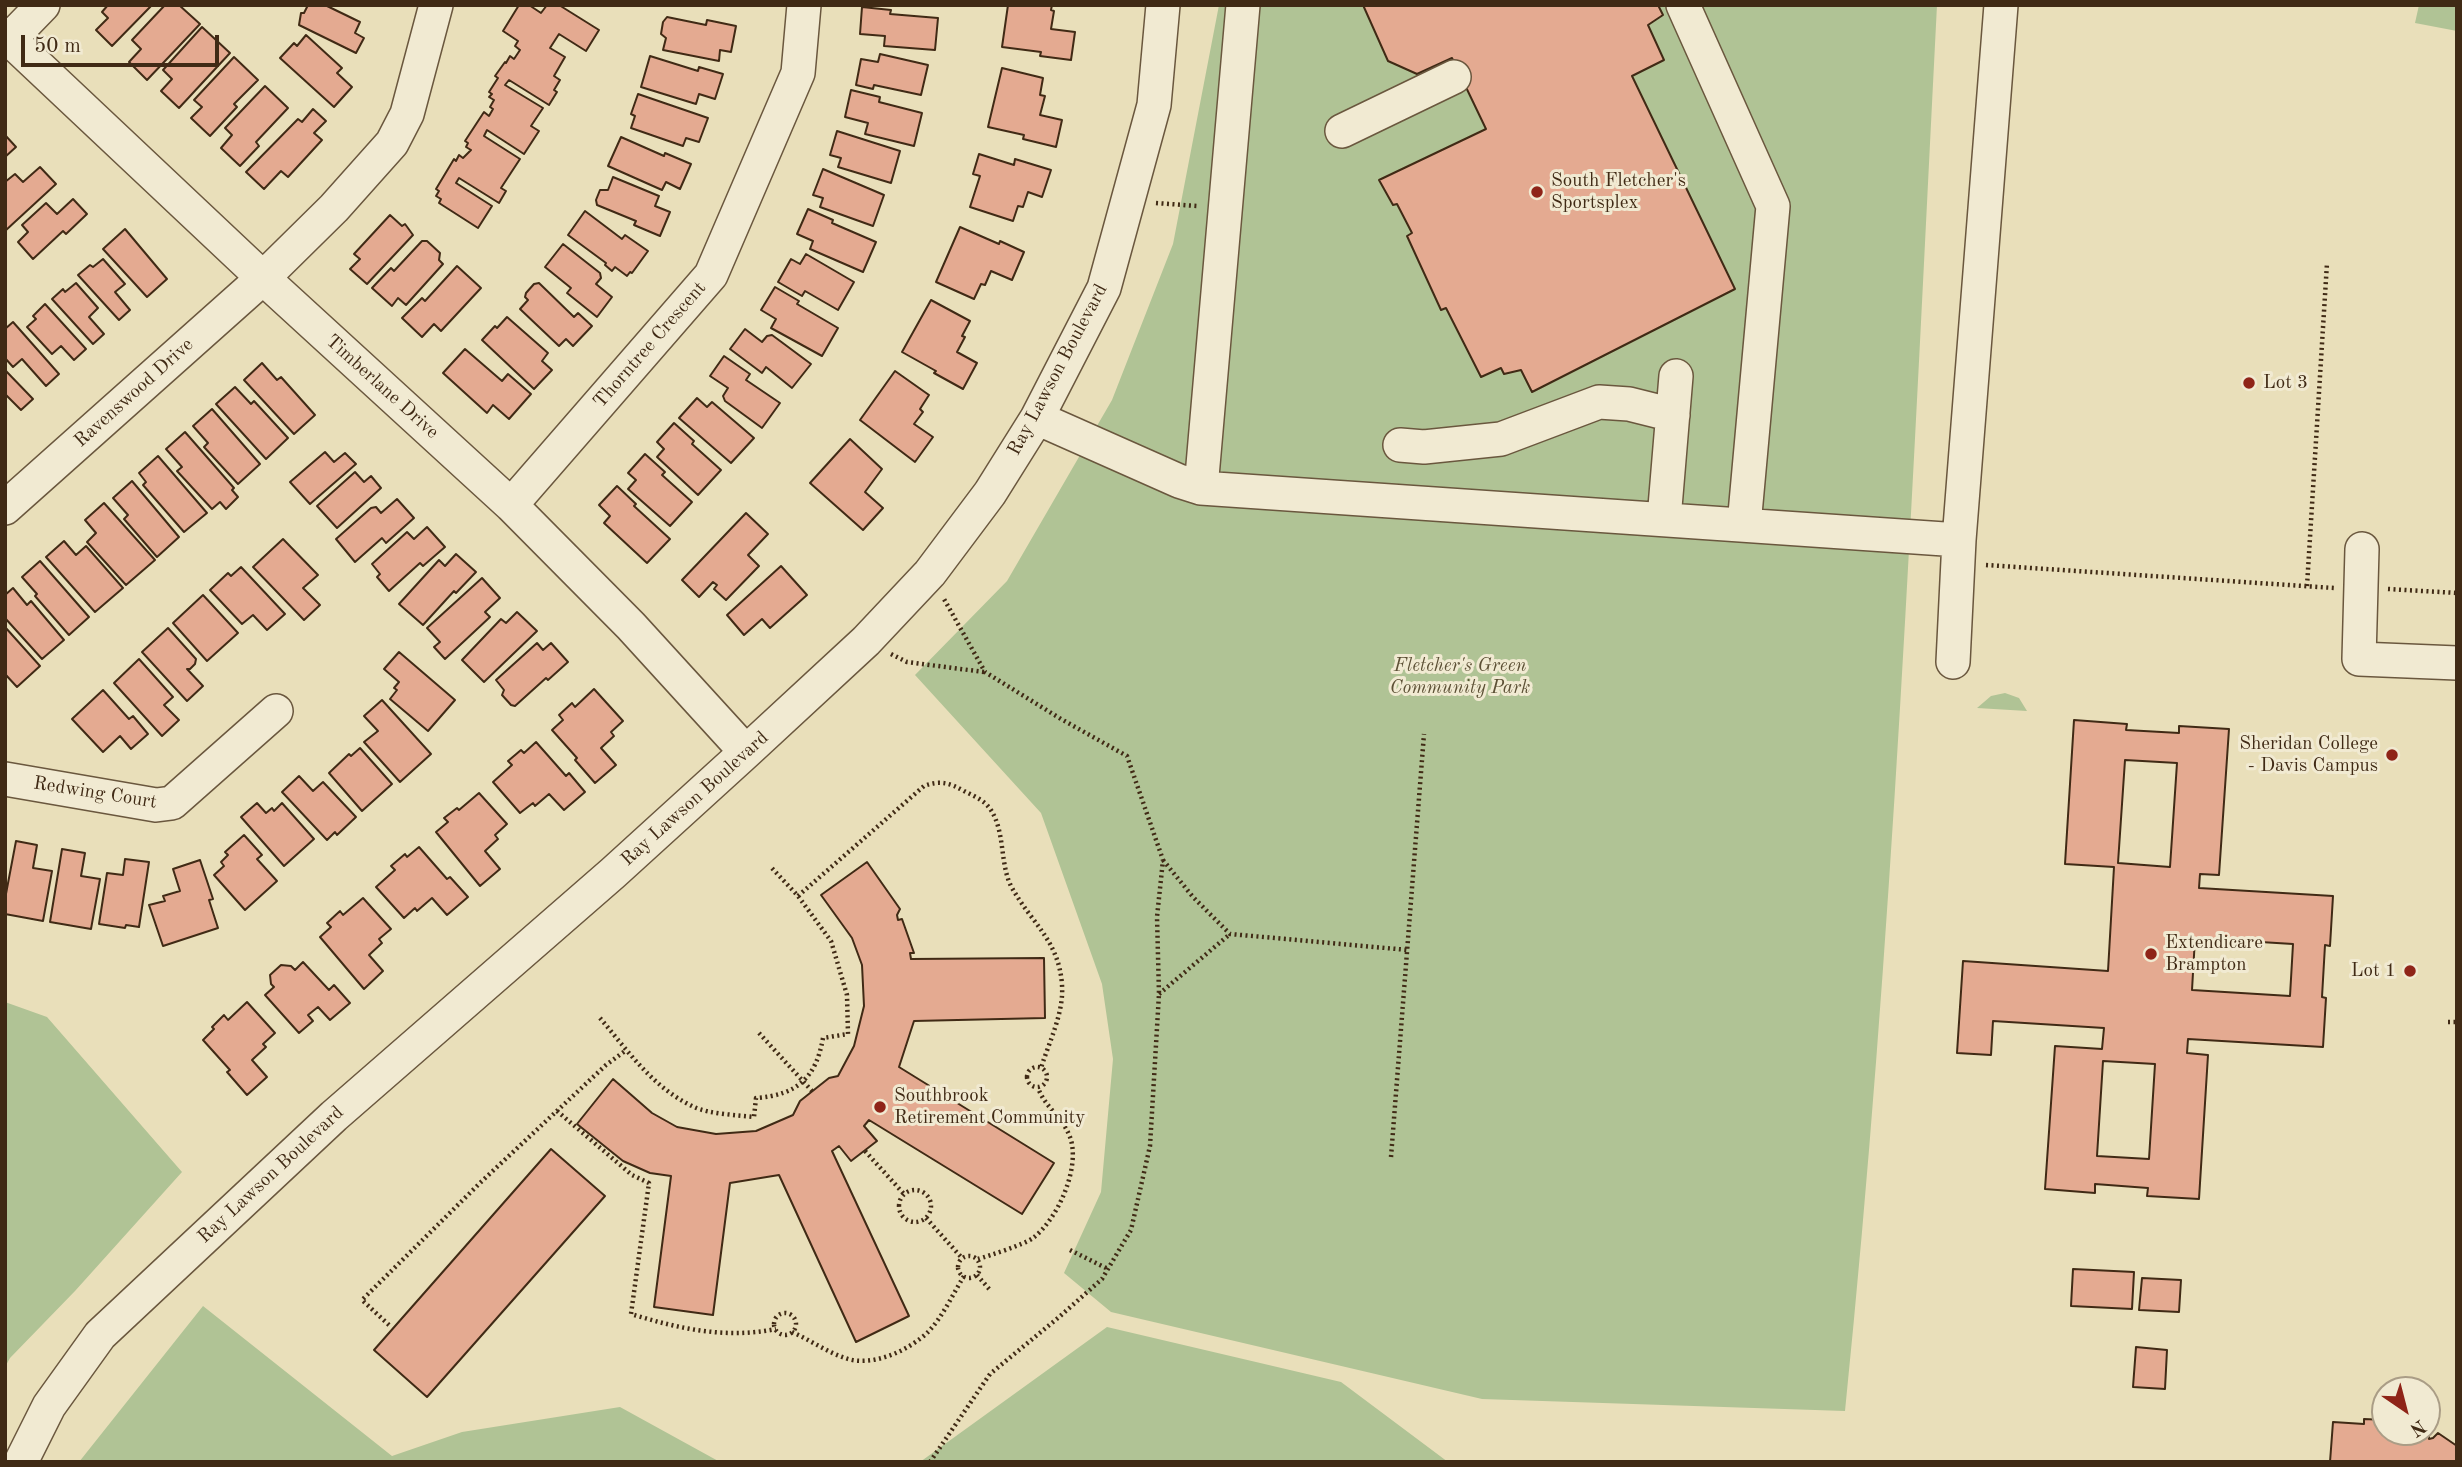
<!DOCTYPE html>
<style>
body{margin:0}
#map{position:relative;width:2462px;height:1467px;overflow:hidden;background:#e9dfba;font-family:"Old Standard TT",serif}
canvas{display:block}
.frame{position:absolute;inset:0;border:7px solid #402a15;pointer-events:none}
.north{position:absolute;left:2371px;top:1376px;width:70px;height:70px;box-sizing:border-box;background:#f1ead2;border:2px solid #aa9d86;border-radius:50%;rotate:145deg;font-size:19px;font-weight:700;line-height:28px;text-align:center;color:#402a15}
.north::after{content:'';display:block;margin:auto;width:24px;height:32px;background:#8f2418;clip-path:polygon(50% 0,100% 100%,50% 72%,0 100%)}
.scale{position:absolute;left:21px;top:35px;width:198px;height:32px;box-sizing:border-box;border:4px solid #402a15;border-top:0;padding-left:9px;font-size:21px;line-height:24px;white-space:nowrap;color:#402a15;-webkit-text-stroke:5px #f1ead2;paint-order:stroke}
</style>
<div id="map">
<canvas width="2462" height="1467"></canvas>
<div class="frame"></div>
<div class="north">N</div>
<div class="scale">50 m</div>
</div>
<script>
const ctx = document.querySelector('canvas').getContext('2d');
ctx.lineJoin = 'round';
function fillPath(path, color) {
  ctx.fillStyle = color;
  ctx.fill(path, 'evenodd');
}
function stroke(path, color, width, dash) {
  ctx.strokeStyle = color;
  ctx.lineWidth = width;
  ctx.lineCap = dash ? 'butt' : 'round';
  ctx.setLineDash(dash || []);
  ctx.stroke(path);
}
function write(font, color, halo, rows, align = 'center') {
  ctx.font = font + ' "Old Standard TT",serif';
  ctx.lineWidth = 6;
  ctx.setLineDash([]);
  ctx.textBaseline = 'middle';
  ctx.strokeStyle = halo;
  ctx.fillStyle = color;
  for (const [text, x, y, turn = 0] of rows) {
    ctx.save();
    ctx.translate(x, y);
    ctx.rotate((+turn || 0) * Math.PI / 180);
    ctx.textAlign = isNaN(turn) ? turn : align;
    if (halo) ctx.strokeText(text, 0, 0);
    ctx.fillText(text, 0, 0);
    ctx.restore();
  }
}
fillPath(new Path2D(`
 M1219,5H1937C1913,474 1893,944 1845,1411L1482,1399L1111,1312L1064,1273L1101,1192L1113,1059L1102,984L1041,813L915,675L1007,581L1112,400L1173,244Z
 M2419,5H2457V31L2415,23Z
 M2005,693L2019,698L2027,711L1977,708L1991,696Z
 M5,1002L47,1017L182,1172L75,1291L10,1358L5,1367Z
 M203,1306L392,1456L462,1432L620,1407L720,1462H79Z
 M1107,1327L1341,1382L1448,1462H920Z`), '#b0c395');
const building = new Path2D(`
 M108,5H152L112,46L96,30L108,18L102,12Z
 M165,5H179L200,24L147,80L129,62L141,49L132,40Z
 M308,5H325L360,22L355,33L364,38L356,53L299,25L301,13H304Z
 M519,5H529L541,13L547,5H559L599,30L586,51L559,34L550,48L565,57L554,76L560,80L554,90L557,92L549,105L509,80L505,85L543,108L531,126L539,131L524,154L487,130L484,136L520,159L501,188L506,191L499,203L459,178L456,183L492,206L478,228L439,203L441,199L436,196L439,191L436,189L454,159L456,161L459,155L463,158L471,150L466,147L468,143L465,141L484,112L489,116L493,109L490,107L494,100L489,97L492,94L489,92L498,78L495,76L505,62L506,63L510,56L514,59L520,50L515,46L518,41L503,31Z
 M1008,5H1052L1051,10L1054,11L1051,29L1075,32L1071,60L1040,56L1041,52L1002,47Z
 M1363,5H1658L1663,15L1648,25L1664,60L1632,76L1735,289L1532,392L1521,370L1504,374L1501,368L1481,377L1446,308L1441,310L1407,236L1412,233L1397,204L1393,205L1379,180L1486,129L1452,58L1417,74L1388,61Z
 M862,7L891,10L890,14L938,18L935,50L884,46L885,36L860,34Z
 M667,17L706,25L707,20L736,26L731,52L720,50L719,61L663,50L666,38L661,34L663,22Z
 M202,27L230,53L179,108L161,91L172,79L163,70Z
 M306,35L342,68L337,73L352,87L334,107L280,58L294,43L297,46Z
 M880,54L928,65L921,95L874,85L873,89L856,85L861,59L878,62Z
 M650,56L698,71L699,67L723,74L715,99L699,94L696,104L641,87Z
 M234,57L258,80L234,104L237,107L210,136L191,118L202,107L194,100Z
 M1002,68L1043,78L1040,95L1045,96L1040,115L1062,120L1056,147L1023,139L1024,135L988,127Z
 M265,86L288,108L256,142L259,146L240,166L221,148L232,135L225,128Z
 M851,90L880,97L879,102L922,113L914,146L865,134L868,123L845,117Z
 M638,94L708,118L699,142L686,138L683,146L631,128L635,116L631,114Z
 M313,109L326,121L314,133L322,140L288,177L281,171L264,189L246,172L298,119L302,122Z
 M837,131L900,151L891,183L838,167L841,158L830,155Z
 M5,135L16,147L5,157Z
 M621,137L664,156L665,153L691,164L680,189L666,182L662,190L608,166Z
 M979,154L1014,165L1015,159L1051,170L1042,197L1028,192L1023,207L1018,206L1013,221L970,207L980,176L973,174Z
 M40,167L56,184L5,231V182L15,174L23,182Z
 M823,169L884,195L873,226L820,207L823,198L813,195Z
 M613,177L659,196L655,206L670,212L660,236L634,225L636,221L597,205L596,200L600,190H608Z
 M73,199L87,214L66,234L63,231L33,259L18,242L28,232L22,225L46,203L57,214Z
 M808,209L833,220L832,223L876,242L863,272L810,249L813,241L797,234Z
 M585,211L622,239L625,235L648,251L632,273L630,272L627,276L615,267L612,271L605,265L606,263L568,235Z
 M390,215L402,226L405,224L413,235L367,284L350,269L360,259L354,254Z
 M960,227L999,244L1000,241L1024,252L1012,280L991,271L985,285L981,284L974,299L936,282Z
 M125,229L167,279L147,297L103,249Z
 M422,241H427L440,253L439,260L443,264L406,305L398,298L392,306L372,288L391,268L394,271Z
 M563,244L600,273L601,278L596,284L612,297L597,317L567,293L571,288L545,267Z
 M806,254L854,282L838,310L805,291L802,296L778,282L791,259L800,264Z
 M103,259L125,284L115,292L130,310L119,320L78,275L90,265L93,267Z
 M457,266L481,288L441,331L434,324L422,337L402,318L422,298L425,301Z
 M76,283L98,308L89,317L104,334L93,344L52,299L63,289L65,292Z
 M539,283L574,317L578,313L592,326L573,346L566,339L559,346L520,309L528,300L525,297L526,293L534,284Z
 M775,287L799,301L797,304L838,328L822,356L771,328L776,319L761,310Z
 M931,300L970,321L962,336L965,337L957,352L977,363L963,389L934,373L936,371L902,352Z
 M45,304L86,349L74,360L61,346L52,354L27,327L36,319L33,316Z
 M507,317L548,353L542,361L552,370L534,389L482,340L495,326L497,328Z
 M13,322L59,374L46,386L22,359L13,367L5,358V329Z
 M745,329L762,342L767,336L772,335L811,364L792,388L766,367L762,373L730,349Z
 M465,349L502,381L508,374L531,394L509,419L493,405L487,413L443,373Z
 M724,356L750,374L746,380L780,403L762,428L725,401L723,396L728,388L710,376Z
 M262,363L277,380L281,377L315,415L294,434L244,380Z
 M5,370L33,399L21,410L5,394Z
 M895,371L929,395L920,409L923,412L914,424L933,437L915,462L860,420Z
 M235,387L251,404L254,401L288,438L266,459L216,404Z
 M697,398L707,407L712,402L754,438L731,463L679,418Z
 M212,409L260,464L238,484L204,447L208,443L193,426Z
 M674,423L694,441L692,444L721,470L698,495L657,457L664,449L657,442Z
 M185,432L234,488L232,490L238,497L226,509L220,502L212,509L177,471L182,467L166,449Z
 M850,439L882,469L865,492L883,508L863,530L810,483Z
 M325,452L334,462L345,453L356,464L310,504L290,482Z
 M645,454L665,472L662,475L692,502L670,526L628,489L636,480L628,473Z
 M158,456L207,513L184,532L143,485L146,482L139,473Z
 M355,472L364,482L371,476L381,488L337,528L317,506Z
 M132,481L179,537L157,557L124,519L128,515L113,498Z
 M617,486L636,504L634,506L670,539L647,563L604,523L610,516L599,505Z
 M397,499L414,518L386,543L382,538L355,562L336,539L371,508L376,507L381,513Z
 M104,503L155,560L126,585L87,542L96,533L85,520Z
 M746,513L768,534L748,555L759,566L726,600L714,589L717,585L713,582L699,597L682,580Z
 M427,527L445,547L423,566L420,563L389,591L377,577L380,574L372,564L407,532L414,539Z
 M283,539L318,575L303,588L320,605L304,620L253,567Z
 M64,541L76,555L86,546L123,588L95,612L46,557Z
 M456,554L476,572L456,593L454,591L423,625L399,604L439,560L445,566Z
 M40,561L89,617L69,635L35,596L37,594L22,577Z
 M781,566L807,595L770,628L762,619L744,635L727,615Z
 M241,567L285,614L267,630L253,615L242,624L210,590L228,573L231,576Z
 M482,578L500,598L485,612L490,617L445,659L434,647L440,642L427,628Z
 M13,588L27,605L31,601L64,640L42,659L5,618V595Z
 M203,595L238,633L207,661L173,623Z
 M517,612L537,631L484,682L462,660L501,619L506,623Z
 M5,627L40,666L17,687L5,674Z
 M168,628L196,659L195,664L190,669H187L203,686L187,701L142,652Z
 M537,643L543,650L551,643L568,662L548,680L546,678L515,706L511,705L502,695L504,690L496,680Z
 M399,652L455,700L428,731L390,699L397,690L394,688L399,682L384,669Z
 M139,659L173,697L164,705L179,720L162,736L114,683Z
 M594,689L623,721L611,732L614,736L601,748L616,765L595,783L575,760L577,758L552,730L563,720L559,715L572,703L575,707Z
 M103,690L129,719L133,716L148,734L131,749L120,736L103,752L72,719Z
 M382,700L431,754L400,782L364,742L378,731L364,716Z
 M2074,720L2127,724L2126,730L2179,733V726L2229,729L2219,875L2200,874L2199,888L2333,896L2330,946L2325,945L2322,997L2326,998L2323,1047L2188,1039L2187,1053L2208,1055L2199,1199L2147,1196L2148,1188L2095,1184V1193L2045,1189L2055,1046L2102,1049L2104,1028L1993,1021L1991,1055L1957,1053L1963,961L2108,971L2114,867L2065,864ZM2125,760L2177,763L2170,867L2118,863ZM2195,938L2293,944L2290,996L2192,990ZM2103,1061L2155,1064L2149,1159L2097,1156Z
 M536,742L566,776L569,773L585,792L564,810L549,794L535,806L533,803L520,813L493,782L512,765L508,761L521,750L524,753Z
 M360,748L392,784L362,811L329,773L349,754L351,756Z
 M299,776L313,791L323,782L356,817L337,835L335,832L327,840L282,792Z
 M479,793L507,824L495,835L498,839L485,851L500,869L480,886L436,832L448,822L444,818L457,808L459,810Z
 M257,803L266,813L272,808L274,811L282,803L314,839L284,866L241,817Z
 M244,835L262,855L257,859L277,881L245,910L214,875L224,866L221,862L228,855L225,852Z
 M16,841L37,845L33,868L52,871L43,921L5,914V899Z
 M419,847L447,879L450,877L468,897L447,915L432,898L417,911L415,908L404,918L376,887L395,870L391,866L405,854L407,857Z
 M62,849L85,853L81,876L100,879L91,929L50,922Z
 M125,859L149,862L139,927L126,925L125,928L99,924L107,873L123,875Z
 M200,860L213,899L209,900L218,928L163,946L149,905L165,901L163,896L180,891L173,869Z
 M867,862L900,909L897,915L898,920L902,919L914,953H910L911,959L1044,958L1045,1018L914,1021L899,1067L1054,1163L1022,1214L869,1120L864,1126L877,1141L851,1161L839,1146L832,1151L909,1316L856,1342L779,1175L730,1183L713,1315L654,1307L671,1176L650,1173L623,1161L577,1124L613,1079L652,1113L677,1127L716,1134L756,1131L793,1115L800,1101L829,1078L838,1076L854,1046L864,1006L862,965L852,938L821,895Z
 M363,898L391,929L379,939L382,943L369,955L383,971L364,989L320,937L331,927L327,923L340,911L343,915Z
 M303,962L329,990L334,985L350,1003L330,1020L318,1007L308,1015L313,1021L299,1033L265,995L274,987L271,984L270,975L281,965L291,966L295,970Z
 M247,1002L275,1033L263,1044L266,1047L252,1060L267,1077L247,1095L227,1072L230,1070L203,1040L214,1029L212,1027L224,1015L228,1020Z
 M551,1149L605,1196L427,1397L374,1350Z
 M2073,1269L2134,1272L2132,1309L2071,1306Z
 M2142,1278L2181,1280L2179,1312L2139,1310Z
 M2136,1347L2167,1350L2165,1389L2133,1387Z
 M2364,1419L2385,1420V1432H2427V1423H2429V1439L2433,1438L2438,1433L2457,1446V1462H2330L2333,1422L2364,1424Z`);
fillPath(building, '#e4aa91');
stroke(building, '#402a15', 2);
const minor = new Path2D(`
 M1683,5L1773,206L1744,525
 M5,35L263,278L511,505L631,626L746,752
 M10,39L43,5
 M1342,131L1454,77
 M1037,418L1179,481L1201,488L1959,540
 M1400,445L1424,447L1501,439L1599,402L1629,404L1673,415
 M1201,488L1243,5
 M511,505L711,275L798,73L804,5
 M5,508L263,278L334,208L392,143L407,114L436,5
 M1664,519L1676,376
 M2362,549L2359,659L2457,663
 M1953,662L1959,540L2001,5
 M5,779L156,805L172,803L276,711
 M21,1462L49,1406L100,1335L334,1116L613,873L746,752L866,641L930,573L990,493L1037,418L1104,288L1154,105L1163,5`);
stroke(minor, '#6a573e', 36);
stroke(new Path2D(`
 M1156,203L1197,206
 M1986,565L2334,588
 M2307,586L2327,263
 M2388,589L2457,593
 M891,654L907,662L984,672
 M1163,860L1193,897L1230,934L1408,950
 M798,896L924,786C940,780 950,783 964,791C972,795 981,799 987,805C1006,826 999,862 1011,886C1031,923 1059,940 1062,985C1064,1013 1049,1042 1041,1068
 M1159,994L1230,934
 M600,1018C628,1051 653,1088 694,1107C709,1114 737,1115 754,1117L756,1098C797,1095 816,1078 823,1038L848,1034L847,995L831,941L798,896L770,866
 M2448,1022H2457
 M759,1033L812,1091
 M1027 1077a10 10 0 1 1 20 0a10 10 0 1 1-20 0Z
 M557,1111L632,1175L649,1183L631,1314C680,1329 726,1339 776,1329
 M865,1151L904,1194
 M1391,1157L1424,734
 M899 1206a16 16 0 1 1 32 0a16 16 0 1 1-32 0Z
 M926,1218L962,1258
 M1070,1250L1108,1269
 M958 1267a11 11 0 1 1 22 0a11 11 0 1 1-22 0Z
 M978,1259C991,1255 1023,1245 1033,1238C1058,1219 1081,1167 1070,1137C1063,1118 1045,1107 1038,1088
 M977,1275L990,1290
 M774 1324a11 11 0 1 1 22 0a11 11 0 1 1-22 0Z
 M389,1325L362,1300L481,1182L606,1065L625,1051
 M792,1332C810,1340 827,1352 845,1358C872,1368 910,1350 929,1331C943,1316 953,1294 964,1276
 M930,1462L990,1374L1058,1318L1102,1279L1131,1230L1150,1146L1159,994L1157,917L1163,860L1127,756L1061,719L985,672L944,599`), '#402a15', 4.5, [2, 3.5]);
stroke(minor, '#f1ead2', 33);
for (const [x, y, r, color] of [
 [1537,192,7,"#8f2418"],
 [2249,383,7,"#8f2418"],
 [2392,755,7,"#8f2418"],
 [2151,954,7,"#8f2418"],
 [2410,971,7,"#8f2418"],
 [880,1107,7,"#8f2418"]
]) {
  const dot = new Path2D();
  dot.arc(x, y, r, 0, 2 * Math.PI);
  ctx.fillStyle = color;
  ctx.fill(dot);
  stroke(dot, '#f1ead2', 2.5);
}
write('19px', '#402a15', '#f1ead2', [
 ["South Fletcher's",1551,181],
 ["Sportsplex",1551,203],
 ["Lot 3",2263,383],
 ["Sheridan College",2378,744,"right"],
 ["- Davis Campus",2378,766,"right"],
 ["Extendicare",2165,943],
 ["Brampton",2165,965],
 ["Lot 1",2396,971,"right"],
 ["Southbrook",894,1096],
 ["Retirement Community",894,1118]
], 'left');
write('19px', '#402a15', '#f1ead2', [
 ["Thorntree Crescent",650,345,-49],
 ["Ray Lawson Boulevard",1058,370,-62],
 ["Timberlane Drive",382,387,42],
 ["Ravenswood Drive",134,393,-42],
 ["Redwing Court",95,793,9],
 ["Ray Lawson Boulevard",695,799,-42],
 ["Ray Lawson Boulevard",271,1175,-43]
]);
write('italic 19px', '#5c5035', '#f1ead2', [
 ["Fletcher's Green",1460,666],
 ["Community Park",1460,688]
]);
</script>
